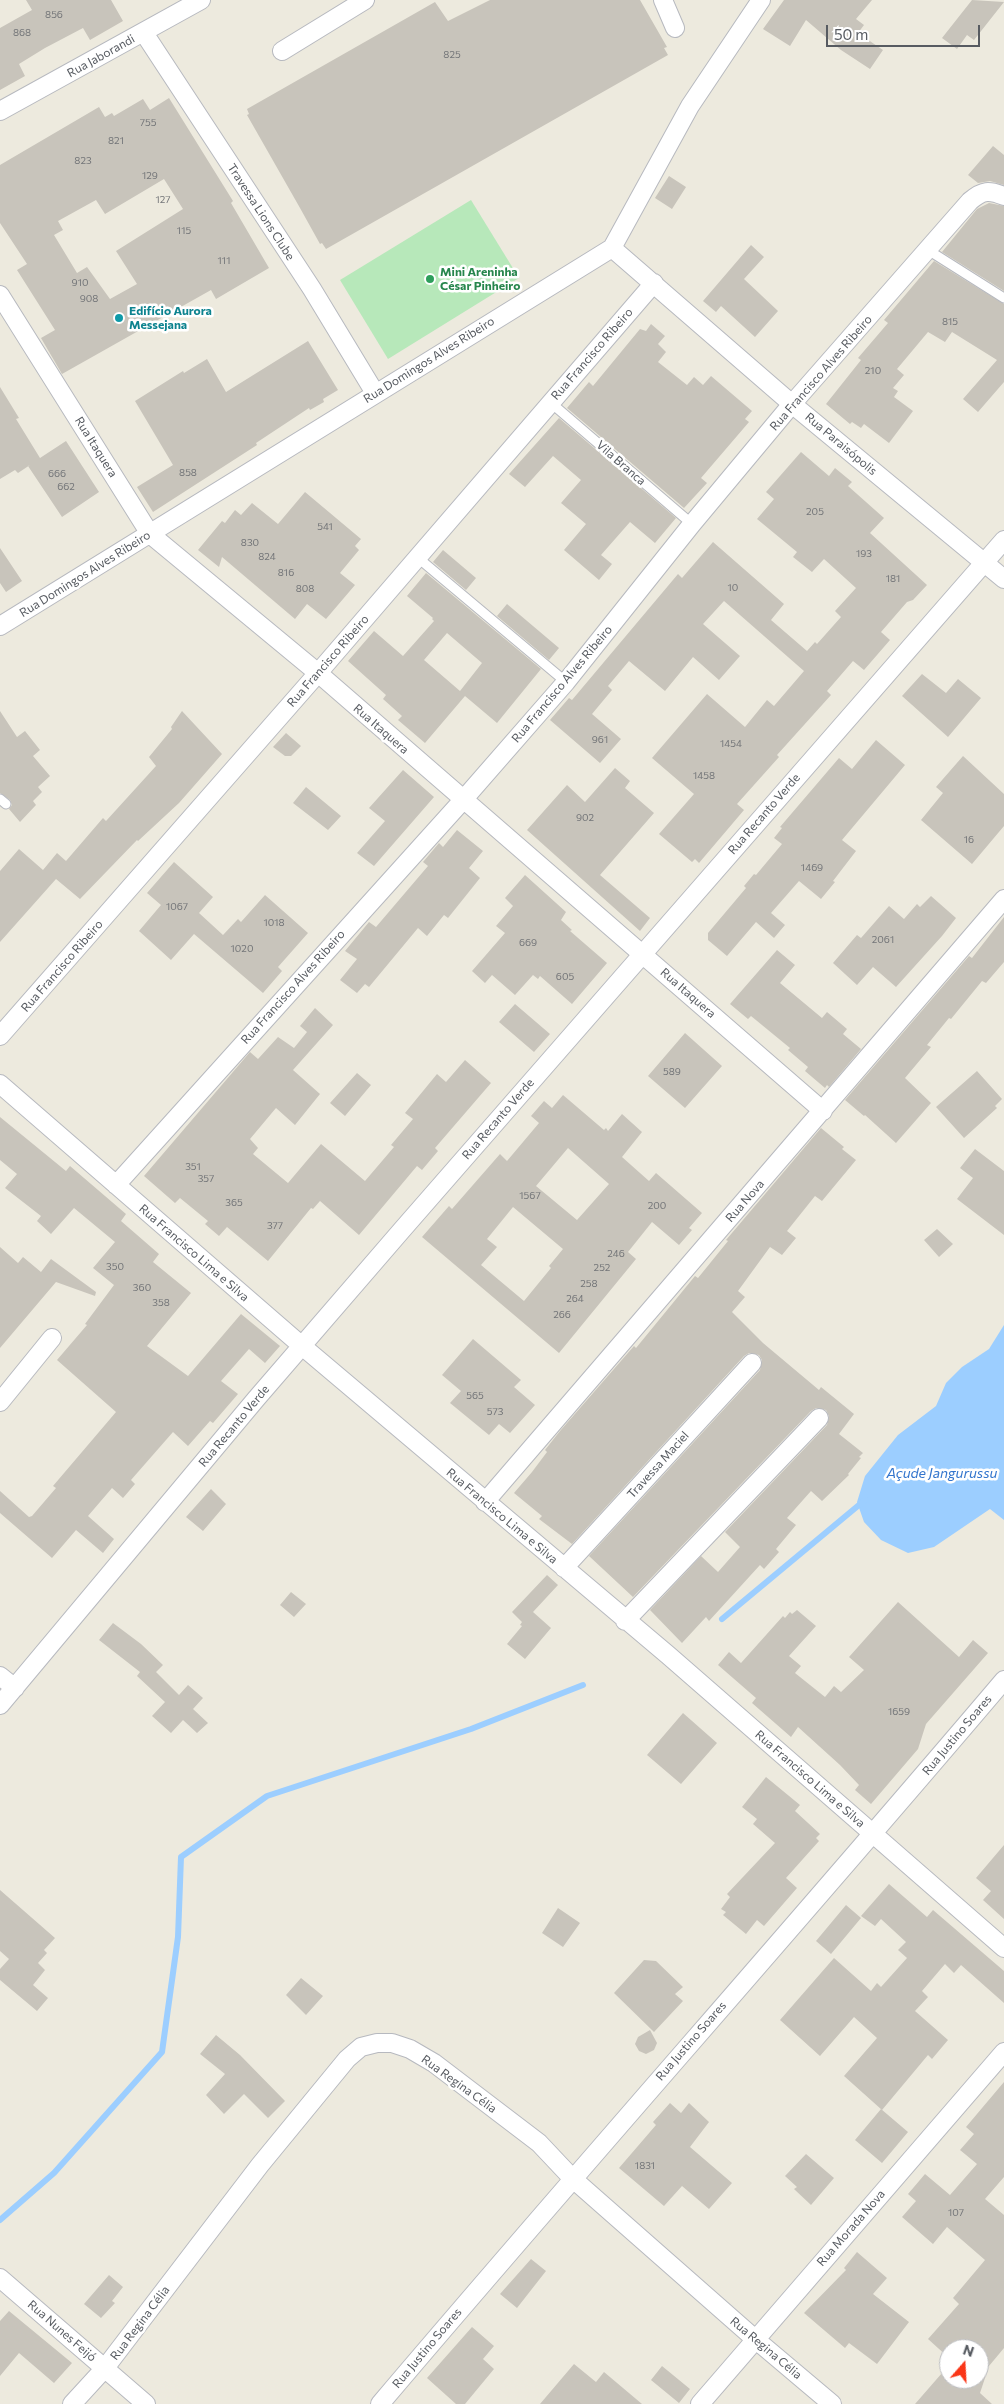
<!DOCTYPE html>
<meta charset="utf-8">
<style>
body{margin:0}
#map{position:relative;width:1004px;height:2404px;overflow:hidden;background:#edeade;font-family:Commissioner,sans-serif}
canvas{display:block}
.north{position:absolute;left:939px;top:2339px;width:50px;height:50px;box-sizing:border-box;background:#fff;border:1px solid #bcbdc0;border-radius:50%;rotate:19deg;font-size:14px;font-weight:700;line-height:20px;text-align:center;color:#575b61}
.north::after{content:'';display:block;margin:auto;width:18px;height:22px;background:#fa3617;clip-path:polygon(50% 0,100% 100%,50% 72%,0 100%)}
.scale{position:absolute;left:826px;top:25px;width:154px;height:22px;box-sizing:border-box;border:2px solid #575b61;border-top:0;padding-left:6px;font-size:15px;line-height:18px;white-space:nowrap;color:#575b61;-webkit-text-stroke:4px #fff;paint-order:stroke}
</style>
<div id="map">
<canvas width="1004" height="2404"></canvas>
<div class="north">N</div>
<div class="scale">50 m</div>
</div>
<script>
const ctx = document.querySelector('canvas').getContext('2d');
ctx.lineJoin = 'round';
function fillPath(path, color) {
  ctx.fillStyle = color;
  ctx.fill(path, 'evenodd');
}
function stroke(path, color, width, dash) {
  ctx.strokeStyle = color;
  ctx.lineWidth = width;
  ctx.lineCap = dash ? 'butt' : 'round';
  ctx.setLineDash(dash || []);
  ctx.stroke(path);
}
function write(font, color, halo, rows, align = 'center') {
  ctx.font = font + ' Commissioner,sans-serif';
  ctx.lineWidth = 5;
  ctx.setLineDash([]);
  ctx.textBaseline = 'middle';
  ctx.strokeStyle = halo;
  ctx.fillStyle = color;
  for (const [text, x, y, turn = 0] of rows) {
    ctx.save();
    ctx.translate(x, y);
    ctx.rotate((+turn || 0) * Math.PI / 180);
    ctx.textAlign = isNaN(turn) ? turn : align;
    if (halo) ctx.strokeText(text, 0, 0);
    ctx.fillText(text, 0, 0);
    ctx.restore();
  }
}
fillPath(new Path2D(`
 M471,200L519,278L388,359L340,280Z`), '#b7e8ba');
fillPath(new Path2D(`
 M1004,1325V1520L990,1509L934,1547L908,1553L881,1540L864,1522L857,1502L865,1476L898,1435L936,1406L946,1383L962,1367L989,1349Z`), '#9cceff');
stroke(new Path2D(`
 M722,1619L865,1500
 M0,2220L54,2173L162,2052L178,1937L181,1857L267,1796L471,1729L583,1685`), '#9cceff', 6);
fillPath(new Path2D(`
 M26,0H111L123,21L90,40L83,28L45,48L19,64L25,76L0,90V28L32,10Z
 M490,0H640L667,47L664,48L668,55L326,249L322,243L320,244L300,208L247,115L249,114L247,109L435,2L448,21Z
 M784,0H872L856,19L864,25L858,33L883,50L870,69L841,50L806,20L790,46L763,29Z
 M972,0L1004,2L974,40L967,35L957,49L942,38Z
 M169,98L233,201L231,203L269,268L216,299L211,290L62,374L41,338L55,330L17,270L27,264L0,223V165L99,107L105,117L112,113L114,116L143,99L150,110ZM164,179L183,209L116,251L137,284L110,299L87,267L77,273L54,235L63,230L58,221L96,200L105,214Z
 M993,146L1004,155V185L990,181L978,183L968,175Z
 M669,176L686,187L672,209L655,198Z
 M989,203L1004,206V291L942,252L977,209Z
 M751,245L764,257L744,279L778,311L755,337L721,306L716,312L703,301Z
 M934,261L1004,304V382L978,412L963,399L997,360L952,332L945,342L928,332L897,369L904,375L893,388L898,391L894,397L913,411L889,443L864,424L861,428L852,422L850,424L826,404L861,360L858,358L888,323L884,320Z
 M651,324L665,336L658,344L666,352L658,362L687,385L694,377L703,385L711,376L752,411L745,419L749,422L701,478L707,483L684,508L567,408L589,382L593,386L640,329L646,331Z
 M308,341L338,390L323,399L324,402L310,410L309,408L256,443L257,445L153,512L137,487L173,465L135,401L183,371L184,373L207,359L226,392Z
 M0,387L19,418L16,419L40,458L66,441L99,492L62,517L28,466L30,465L18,473L15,470L0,479Z
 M559,418L676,518L655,543L630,522L601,555L612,564L599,580L564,550L586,524L561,503L581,480L553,456L525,487L509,474Z
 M801,452L829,476L835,468L852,482L848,486L884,518L870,533L927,585L913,600L907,602L881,632L890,640L864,670L853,661L827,691L831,695L777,755L779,757L737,804L744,810L699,863L695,859L692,862L659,834L694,794L652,758L707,694L745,727L767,700L774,706L804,671L724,601L703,624L740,656L719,680L693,657L665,691L629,661L608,686L612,690L592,714L621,739L600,763L550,720L569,698L572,700L678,574L682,578L713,542L784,604L771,620L807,651L815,642L817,644L841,617L835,611L856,588L824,559L812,572L793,557L797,552L757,519L774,499L766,492Z
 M305,492L361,539L355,546L359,550L340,573L355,585L326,619L307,604L295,619L222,557L219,567L198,550L222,521L225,523L235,510L241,515L252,503L278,524Z
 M0,548L22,581L6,592L0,583Z
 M443,550L476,578L466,590L433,562Z
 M426,573L541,669L497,723L465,696L425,743L398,720L402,716L383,699L386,695L348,661L374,631L403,656L434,621L432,619L433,618L407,596ZM447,633L482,663L460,691L424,660Z
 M507,604L559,648L549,660L497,616Z
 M922,674L946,693L958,679L981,698L948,737L902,696Z
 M0,711L17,737L25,731L40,750L33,756L50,776L38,787L42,792L33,801L36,805L20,822L9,809L12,805L10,800L0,793Z
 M182,711L222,754L179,803L138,841L137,840L80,899L56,879L0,942V871L19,849L43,870L57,853L66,861L103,818L106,821L156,766L149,757L172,729L171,727Z
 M286,733L301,746L291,756H285L273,747Z
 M876,740L905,765L842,840L856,851L833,881L835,882L821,899L799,881L771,913L785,925L774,938L756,922L727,956L708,940V933L746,888L744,886L754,874L756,875L782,844L774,838L782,828L780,827L839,758L852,769Z
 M963,756L1004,794V826L972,864L921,820L943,793L936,787Z
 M615,768L630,781L625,788L654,813L600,875L650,918L640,931L527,830L567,785L585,802Z
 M403,770L434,797L374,866L357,853L385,821L369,808Z
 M306,787L341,816L328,830L293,803Z
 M457,830L483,851L469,868L480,878L448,918L444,915L427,936L418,928L369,987L365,984L357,993L340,980L357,959L345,951L369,922L376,927L428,866L423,862L439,843L443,847Z
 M174,862L213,897L199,913L223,935L238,919L241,922L265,895L308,933L278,967L282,971L263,993L194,934L171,960L139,931L161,905L147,893Z
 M525,875L566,912L561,920L572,930L570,931L607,963L572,1004L540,976L538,979L533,975L515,995L492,975L485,983L472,971L505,933L496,926L513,906L505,898Z
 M931,896L956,918L942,936L896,987L873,967L857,985L833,963L857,935L861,938L889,906L904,919L917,904L920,907Z
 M1004,917V962L986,983L982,981L951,1019L949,1018L927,1045L931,1047L905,1078L931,1103L896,1143L865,1115L864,1116L845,1100L969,956L972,958Z
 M777,950L795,965L780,983L822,1018L827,1012L847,1029L843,1034L861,1049L829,1087L827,1085L825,1088L805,1071L808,1067L788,1050L790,1048L751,1016L748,1019L730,1004Z
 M515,1004L550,1034L534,1052L499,1022Z
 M315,1008L333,1025L293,1070L320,1094L295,1125L276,1108L250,1139L258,1148L253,1154L288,1183L321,1144L365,1181L394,1147L391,1145L413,1119L405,1113L437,1074L446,1082L465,1060L491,1083L435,1148L438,1151L422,1170L417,1166L359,1235L320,1201L313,1209L311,1208L268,1261L227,1227L219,1236L205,1224L208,1221L180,1198L175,1203L144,1176L250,1052L258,1059L278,1037L294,1048L307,1032L300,1026Z
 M685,1033L722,1066L685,1108L648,1076Z
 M977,1071L1002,1099L995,1106L997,1108L964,1138L936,1107Z
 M357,1073L371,1085L345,1116L330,1103Z
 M563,1095L604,1130L606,1128L608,1131L622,1114L642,1132L622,1157L649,1181L656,1173L702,1213L689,1228L692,1230L679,1245L652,1222L628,1252L636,1259L559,1353L422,1237L449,1206L452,1209L500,1154L507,1161L539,1123L531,1116L544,1101L552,1108ZM568,1148L609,1184L577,1220L536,1186ZM513,1207L563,1249L549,1266L551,1268L524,1301L481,1265L497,1247L487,1239Z
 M0,1117L66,1171L70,1166L126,1214L121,1221L159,1254L153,1262L191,1293L147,1346L188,1376L241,1314L280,1346L265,1363L249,1349L221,1381L238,1394L213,1423L210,1421L188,1446L173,1432L131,1480L135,1484L123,1498L112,1488L88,1516L114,1539L103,1553L76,1530L52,1558L0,1513V1491L29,1517L32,1516L56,1488L53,1486L116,1412L57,1360L87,1325L85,1324L114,1285L93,1268L115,1242L74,1208L51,1234L37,1221L41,1216L5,1188L17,1174L0,1160Z
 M821,1128L844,1147L842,1149L856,1160L822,1201L815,1196L787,1231L796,1238L782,1255L770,1247L738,1291L745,1297L732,1312L763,1343L819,1390L821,1387L854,1414L839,1434L863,1453L859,1457L861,1458L848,1474L849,1475L822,1501L811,1491L787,1518L796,1525L776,1549L779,1552L764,1569L760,1565L709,1621L706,1617L682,1643L650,1610L701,1556L718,1572L740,1547L725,1532L827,1425L829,1416L826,1410L816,1408L811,1411L633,1597L589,1556L760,1370L762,1360L759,1355L749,1353L744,1356L572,1544L539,1519L542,1516L514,1493L532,1472L547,1452L545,1450L560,1431L634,1346L636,1348L695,1276L698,1278L728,1241L726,1240Z
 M975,1149L1004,1171V1235L957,1199L973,1178L960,1168Z
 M937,1229L953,1244L939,1257L924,1240Z
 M0,1247L18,1263L23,1257L41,1272L51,1259L96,1292L95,1296L56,1282L0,1348Z
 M473,1339L521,1380L514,1387L535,1405L510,1433L499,1424L489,1435L450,1403L461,1391L442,1375Z
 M211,1489L226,1504L203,1531L186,1517Z
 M547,1575L558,1585L533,1612L551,1628L525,1659L507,1644L522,1626L520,1625L522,1622L512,1612Z
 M291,1592L306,1604L294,1617L280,1605Z
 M898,1602L959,1657L973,1640L988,1653L926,1724L918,1749L871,1804L855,1790L859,1785L840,1765L798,1727L791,1737L752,1703L756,1698L718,1665L729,1652L741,1663L783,1616L785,1618L790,1612L792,1614L797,1610L816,1626L789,1656L801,1666L795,1673L825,1697L834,1686L841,1692L864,1670L849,1657Z
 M113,1623L141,1644L163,1665L156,1672L179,1695L188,1685L203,1698L193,1709L208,1723L197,1733L183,1720L171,1733L152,1716L165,1702L137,1676L140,1672L99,1640Z
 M683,1713L717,1743L681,1784L647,1755Z
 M766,1777L800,1805L795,1811L820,1834L816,1838L819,1841L786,1878L797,1888L764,1926L757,1920L746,1934L723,1915L726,1912L721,1909L730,1897L727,1894L775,1843L753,1824L757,1819L742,1807Z
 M1004,1845V1919L983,1900L991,1891L976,1878Z
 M889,1884L927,1917L933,1910L1004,1971V2003L961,1965L954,1973L945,1964L922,1991L928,1997L915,2011L948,2040L932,2059L928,2055L882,2110L844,2076L877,2038L854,2017L820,2056L780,2020L834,1958L871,1991L877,1983L881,1987L907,1958L898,1950L906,1942L881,1919L875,1926L861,1916Z
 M0,1890L55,1938L44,1950L47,1953L38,1963L45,1970L33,1985L48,1998L37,2011L0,1980V1969L9,1959L0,1951Z
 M846,1905L861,1918L831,1954L816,1941Z
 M558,1908L580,1923L563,1947L542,1933Z
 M644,1960L656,1961L683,1987L675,1994L683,2001L654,2032L614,1993Z
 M301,1978L323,1996L306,2015L286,1995Z
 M650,2030L657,2043L654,2050L646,2054L639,2051L635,2044L638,2037Z
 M216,2035L240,2055L285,2101L268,2118L244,2094L224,2114L206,2095L225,2074L200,2054Z
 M1004,2082V2177L985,2199L1004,2215V2348L989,2366L980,2393L992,2404H915L949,2365V2379H979V2349H949V2358L928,2339L959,2304L953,2298L985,2260L947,2227L933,2244L902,2217L916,2201L908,2194L925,2174L950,2195L977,2164L960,2150L974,2134L966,2127Z
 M670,2103L681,2113L689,2103L709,2122L690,2147L732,2183L709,2209L682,2186L664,2206L619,2168L656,2125L653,2122Z
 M881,2109L908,2132L882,2163L855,2140Z
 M806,2154L834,2178L811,2205L794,2189L797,2187L785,2176Z
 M857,2252L887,2278L873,2294L909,2322L877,2364L849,2343L845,2348L804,2313L846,2270L844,2268Z
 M531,2259L546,2271L517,2308L500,2294Z
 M109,2275L123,2287L112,2301L115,2303L101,2318L84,2304Z
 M9,2311L72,2363L54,2383L19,2353L0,2376V2321Z
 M472,2327L494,2346L483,2359L494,2369L465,2404H456L427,2378Z
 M574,2364L596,2382L604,2372L642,2404H540Z
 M662,2366L690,2389L679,2403L651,2380Z`), '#c8c4bb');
const lane = new Path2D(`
 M928,250L1004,298
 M550,402L692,524
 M417,557L566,682
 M0,799L6,804`);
const street = new Path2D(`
 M663,0L675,28
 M144,33L312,289L375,393
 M282,51L365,0
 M0,111L201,0
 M612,248L792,404L1004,579
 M0,295L150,534L318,673L823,1111
 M0,626L612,248L690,106L761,0
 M0,1036L318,673L654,283
 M0,1084L302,1346L668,1655L1004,1948
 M116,1185L463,800L566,682L692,524L792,404L970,201C983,190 989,190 1004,196
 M0,1402L52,1338
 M485,1502L1004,899
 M564,1568L752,1363
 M625,1621L819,1418
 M0,1676L15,1688
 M0,1705L256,1399L401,1231L1004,540
 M0,2278L146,2404
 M72,2404L105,2368L260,2165L347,2059L361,2047L377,2043H392L410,2049L434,2063L539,2143L572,2178L755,2339L832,2404
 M380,2404C586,2161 798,1923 1004,1680
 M700,2404L1004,2052`);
stroke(lane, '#b7b9bf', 11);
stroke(street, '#b7b9bf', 20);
stroke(lane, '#fff', 9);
stroke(street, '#fff', 18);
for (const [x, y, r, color] of [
 [430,279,5,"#2e9e5b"],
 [119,318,5,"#0f9aa8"]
]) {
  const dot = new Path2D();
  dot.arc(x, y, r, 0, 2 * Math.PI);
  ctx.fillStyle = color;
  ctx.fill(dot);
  stroke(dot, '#fff', 2);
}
write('10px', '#737578', null, [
 ["856",54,15],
 ["868",22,33],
 ["825",452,55],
 ["755",148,123],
 ["821",116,141],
 ["823",83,161],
 ["129",150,176],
 ["127",163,200],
 ["115",184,231],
 ["111",224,261],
 ["910",80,283],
 ["908",89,299],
 ["815",950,322],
 ["210",873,371],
 ["858",188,473],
 ["666",57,474],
 ["662",66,487],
 ["205",815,512],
 ["541",325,527],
 ["830",250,543],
 ["193",864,554],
 ["824",267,557],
 ["816",286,573],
 ["181",893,579],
 ["10",733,588],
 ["808",305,589],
 ["961",600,740],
 ["1454",731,744],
 ["1458",704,776],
 ["902",585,818],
 ["16",969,840],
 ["1469",812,868],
 ["1067",177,907],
 ["1018",274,923],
 ["2061",883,940],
 ["669",528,943],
 ["1020",242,949],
 ["605",565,977],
 ["589",672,1072],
 ["351",193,1167],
 ["357",206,1179],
 ["1567",530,1196],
 ["365",234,1203],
 ["200",657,1206],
 ["377",275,1226],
 ["246",616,1254],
 ["350",115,1267],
 ["252",602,1268],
 ["258",589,1284],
 ["360",142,1288],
 ["264",575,1299],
 ["358",161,1303],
 ["266",562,1315],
 ["565",475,1396],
 ["573",495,1412],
 ["1659",899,1712],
 ["1831",645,2166],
 ["107",956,2213]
]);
write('12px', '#575b61', '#fff', [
 ["Rua Jaborandi",101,56,-29],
 ["Travessa Lions Clube",261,212,57],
 ["Rua Francisco Ribeiro",592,354,-49],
 ["Rua Domingos Alves Ribeiro",429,360,-32],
 ["Rua Francisco Alves Ribeiro",821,373,-49],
 ["Rua Paraisópolis",841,444,40],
 ["Rua Itaquera",96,447,58],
 ["Vila Branca",621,463,41],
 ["Rua Domingos Alves Ribeiro",85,574,-32],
 ["Rua Francisco Ribeiro",328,661,-49],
 ["Rua Francisco Alves Ribeiro",562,684,-50],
 ["Rua Itaquera",381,729,41],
 ["Rua Recanto Verde",764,814,-49],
 ["Rua Francisco Ribeiro",62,966,-49],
 ["Rua Francisco Alves Ribeiro",293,987,-48],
 ["Rua Itaquera",688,993,41],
 ["Rua Recanto Verde",498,1119,-49],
 ["Rua Nova",745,1201,-49],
 ["Rua Francisco Lima e Silva",194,1253,41],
 ["Rua Recanto Verde",234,1426,-50],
 ["Travessa Maciel",658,1465,-48],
 ["Rua Francisco Lima e Silva",502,1516,40],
 ["Rua Justino Soares",957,1735,-50],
 ["Rua Francisco Lima e Silva",810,1779,41],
 ["Rua Justino Soares",691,2041,-49],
 ["Rua Regina Célia",459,2084,36],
 ["Rua Morada Nova",851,2228,-49],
 ["Rua Regina Célia",140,2323,-53],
 ["Rua Nunes Feijó",62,2331,41],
 ["Rua Justino Soares",427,2348,-50],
 ["Rua Regina Célia",766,2348,40]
]);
write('bold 12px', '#27864d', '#fff', [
 ["Mini Areninha",440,272],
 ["César Pinheiro",440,286]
], 'left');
write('bold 12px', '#0d838f', '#fff', [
 ["Edifício Aurora",129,311],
 ["Messejana",129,325]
], 'left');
write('italic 14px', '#3375cd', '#fff', [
 ["Açude Jangurussu",942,1473]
]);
</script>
